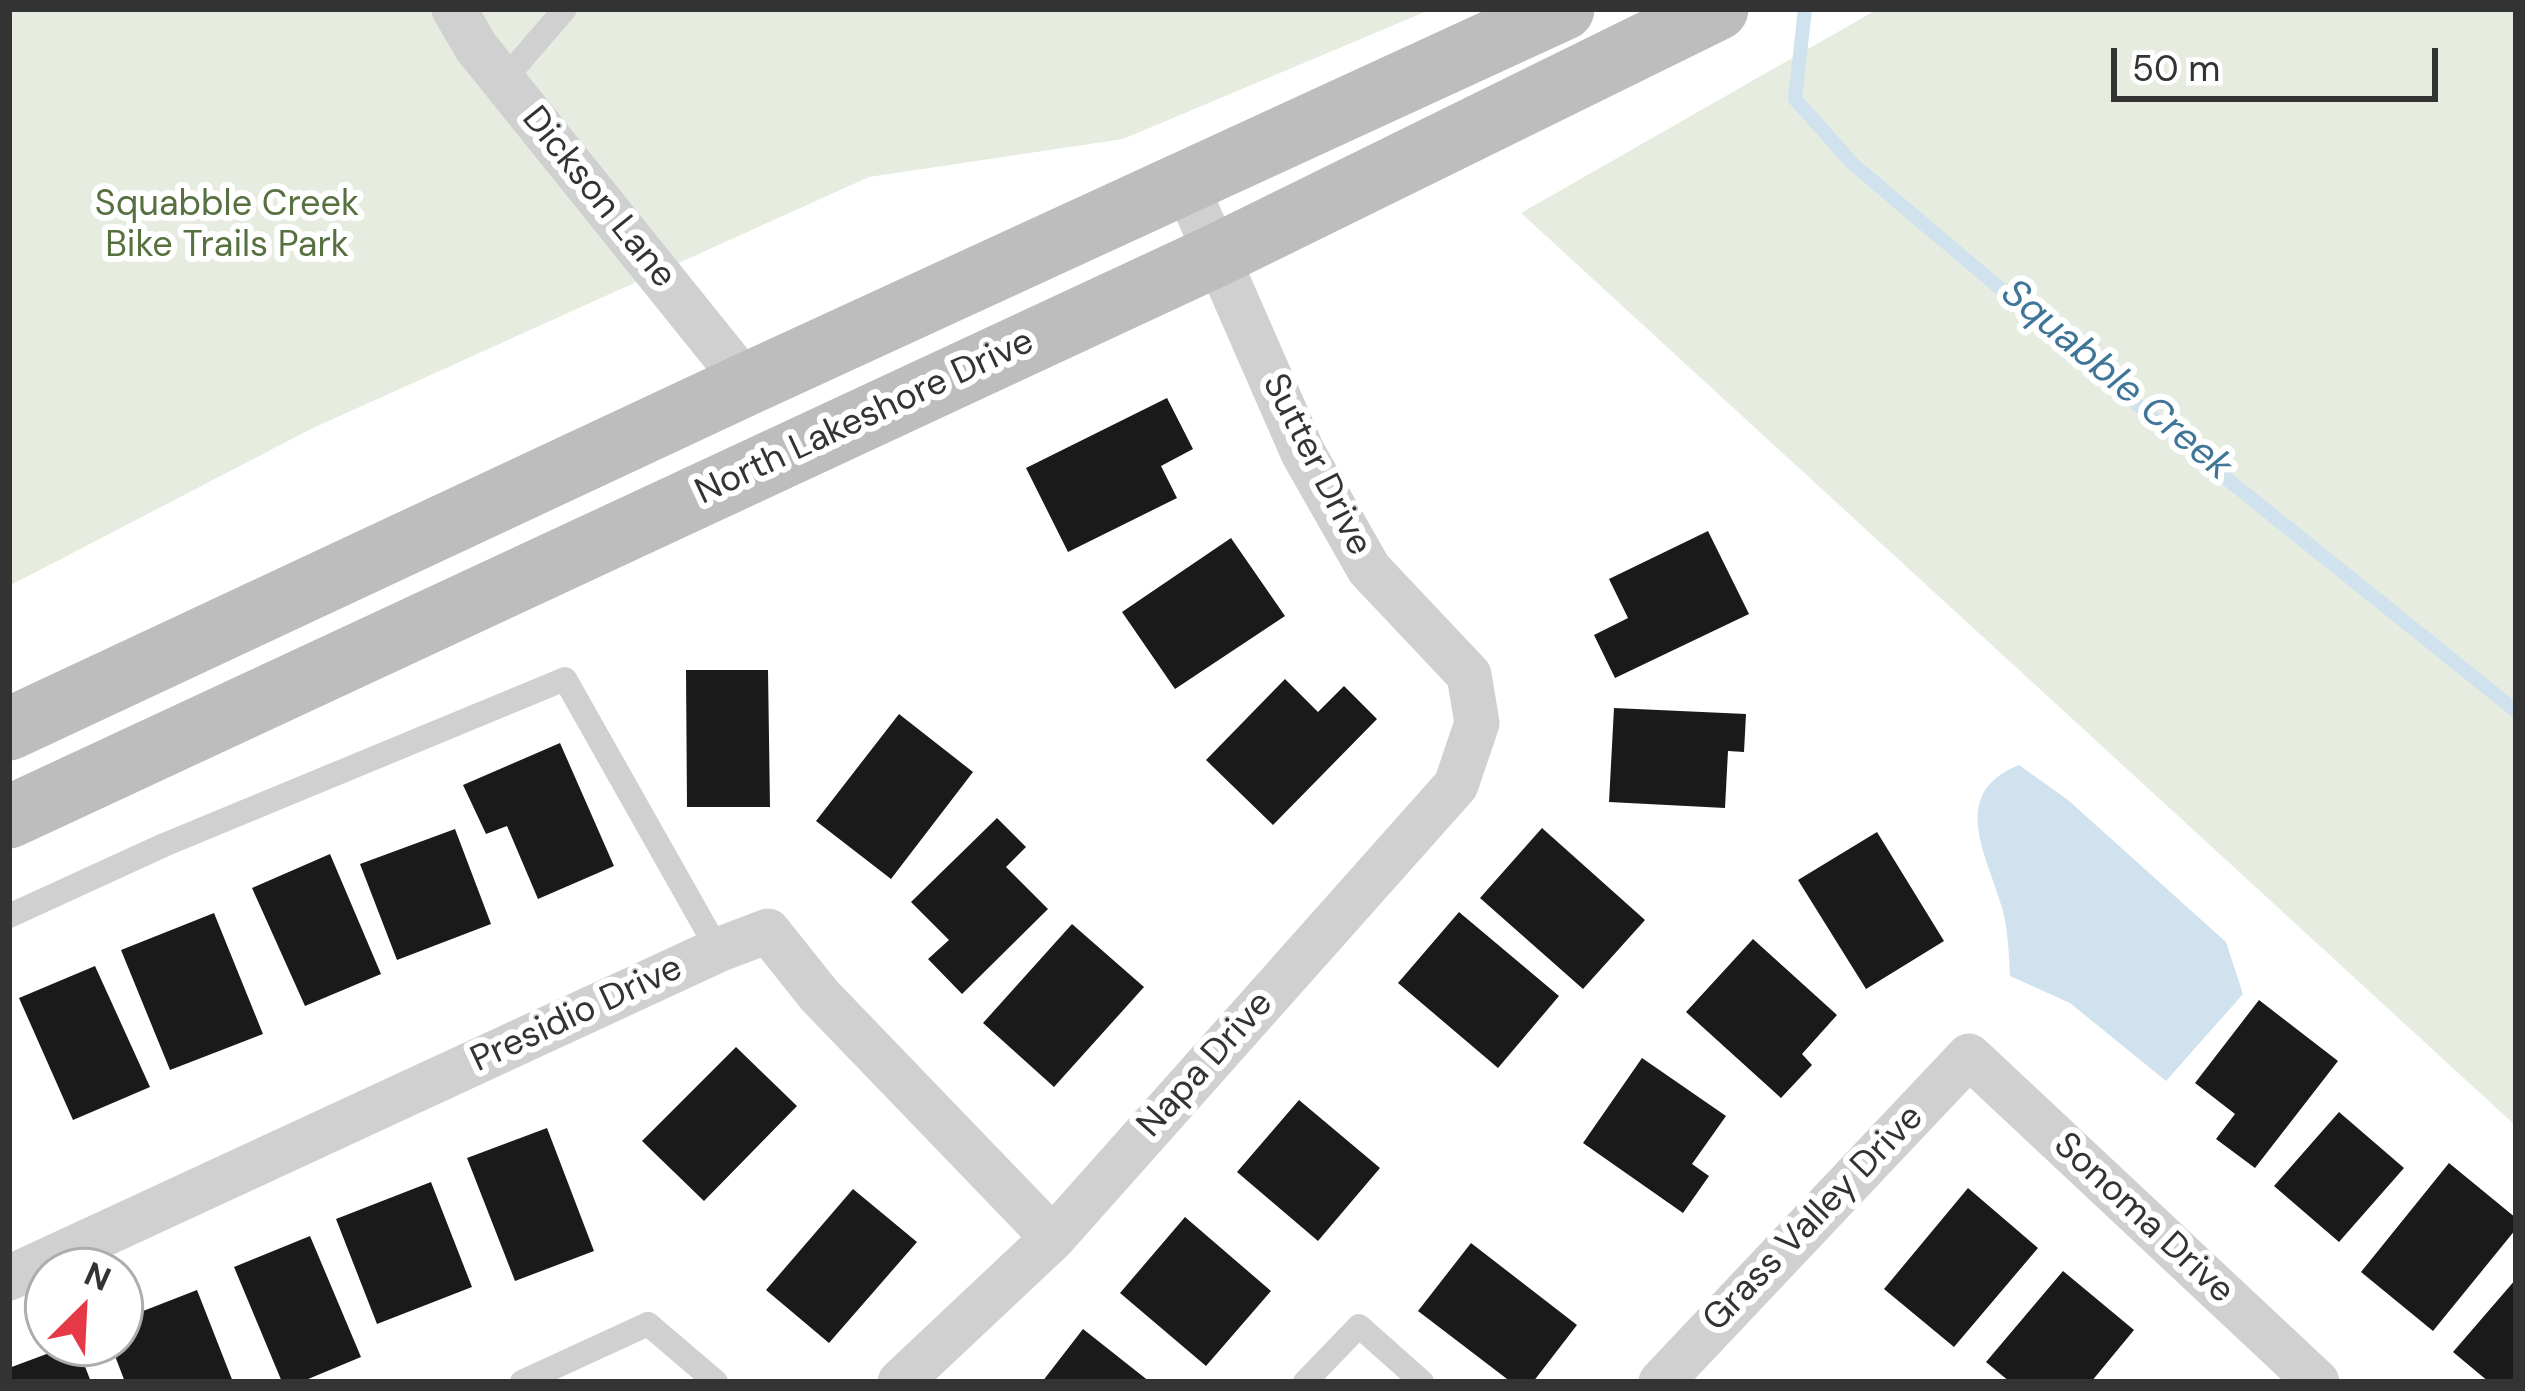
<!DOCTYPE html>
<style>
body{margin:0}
#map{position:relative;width:2525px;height:1391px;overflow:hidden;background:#fff;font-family:"DM Sans",sans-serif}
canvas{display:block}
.frame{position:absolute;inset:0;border:12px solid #333;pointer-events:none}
.north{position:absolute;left:24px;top:1247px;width:120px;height:120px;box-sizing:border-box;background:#fff;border:3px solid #adadad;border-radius:50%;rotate:24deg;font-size:33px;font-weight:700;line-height:48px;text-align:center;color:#333}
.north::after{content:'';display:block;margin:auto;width:42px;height:54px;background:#e63946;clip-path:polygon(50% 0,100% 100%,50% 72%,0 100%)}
.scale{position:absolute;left:2111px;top:48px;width:327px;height:54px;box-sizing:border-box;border:6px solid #333;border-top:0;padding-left:15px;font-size:36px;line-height:42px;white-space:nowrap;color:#333;-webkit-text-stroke:9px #fff;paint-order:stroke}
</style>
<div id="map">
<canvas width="2525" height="1391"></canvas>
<div class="frame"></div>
<div class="north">N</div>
<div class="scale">50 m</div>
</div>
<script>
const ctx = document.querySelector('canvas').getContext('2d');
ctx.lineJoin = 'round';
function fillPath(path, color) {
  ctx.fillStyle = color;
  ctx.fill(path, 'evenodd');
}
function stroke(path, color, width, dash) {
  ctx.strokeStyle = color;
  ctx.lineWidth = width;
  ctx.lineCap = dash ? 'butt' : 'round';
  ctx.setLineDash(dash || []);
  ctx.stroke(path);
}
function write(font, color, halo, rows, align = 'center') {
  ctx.font = font + ' "DM Sans",sans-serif';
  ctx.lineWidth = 12;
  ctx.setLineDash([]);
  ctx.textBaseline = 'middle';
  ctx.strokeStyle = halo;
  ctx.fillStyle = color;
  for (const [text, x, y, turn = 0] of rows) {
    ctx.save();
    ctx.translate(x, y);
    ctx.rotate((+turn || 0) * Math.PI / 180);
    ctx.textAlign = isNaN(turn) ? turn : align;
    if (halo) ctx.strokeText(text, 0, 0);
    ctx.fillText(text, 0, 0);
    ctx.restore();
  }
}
fillPath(new Path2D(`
 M9,9H1432L1123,139L869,177L311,429L9,586Z
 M1878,9H2516V1126L1521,213Z`), '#e6ecdf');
fillPath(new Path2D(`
 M2019,765L2068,800L2226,942L2243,994L2166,1081L2070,1003L2010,976C2009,955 2008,932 2003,911C1989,858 1946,794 2019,765Z`), '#cfe2ee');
stroke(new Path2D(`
 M1805,9L1795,99L1853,164L2191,450L2516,711`), '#cfe2ee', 14);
fillPath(new Path2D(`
 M1167,398L1193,449L1161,466L1177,498L1068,552L1026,468Z
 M1708,531L1749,614L1615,678L1594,635L1628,618L1609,579Z
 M1231,538L1285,616L1175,689L1122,612Z
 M686,670H768L770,807H687Z
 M1285,679L1318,712L1344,686L1377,719L1273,825L1206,760Z
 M1614,708L1746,714L1744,752L1728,751L1725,808L1609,802Z
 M899,714L973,772L891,879L816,821Z
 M560,743L614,866L538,899L507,826L486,834L463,785Z
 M997,818L1026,847L1006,867L1048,909L962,994L928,959L949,940L911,902Z
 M1542,828L1645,920L1583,989L1480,898Z
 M455,829L491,924L397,960L360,864Z
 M1877,832L1944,941L1866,989L1798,880Z
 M330,854L381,974L305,1006L252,888Z
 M1459,912L1559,996L1498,1068L1398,983Z
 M214,913L263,1034L170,1070L121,950Z
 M1072,924L1144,987L1054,1087L983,1023Z
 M1753,939L1837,1015L1802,1054L1812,1065L1781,1098L1686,1012Z
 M95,966L150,1087L73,1120L19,998Z
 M2259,1000L2338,1061L2255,1168L2216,1139L2235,1114L2195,1083Z
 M736,1047L797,1106L704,1201L642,1141Z
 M1642,1058L1726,1116L1692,1164L1709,1176L1683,1213L1583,1143Z
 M1299,1100L1380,1168L1318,1241L1237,1172Z
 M2339,1112L2404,1168L2339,1242L2274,1186Z
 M547,1128L594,1251L515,1281L467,1158Z
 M2449,1163L2516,1218V1229L2433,1331L2361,1272Z
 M431,1182L472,1287L377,1324L336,1219Z
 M1968,1188L2038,1248L1954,1347L1884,1289Z
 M853,1189L917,1242L829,1343L766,1290Z
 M1185,1217L1271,1291L1206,1366L1120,1293Z
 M310,1236L361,1357L301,1382H282L234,1267Z
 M1471,1243L1577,1325L1533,1382H1511L1418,1311Z
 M2063,1271L2134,1330L2091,1382H2010L1986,1362Z
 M2516,1279V1382H2489L2453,1352Z
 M197,1290L233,1382H125L110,1343H120V1320Z
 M1083,1329L1150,1382H1042Z
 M76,1343L91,1382H9V1368Z`), '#1a1a1a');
stroke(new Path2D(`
 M503,81L565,9
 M9,916L164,845L565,679L718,950
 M522,1382L648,1324L716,1382
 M1305,1382L1359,1326L1422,1382`), '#d0d0d0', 24);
stroke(new Path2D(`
 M454,9L476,47L747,384
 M9,1278L718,950L768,931L819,995L1053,1238
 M900,1382L1053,1238L1456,785L1477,723L1469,675L1369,569L1303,453L1185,183
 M1661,1382L1969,1056L2317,1382`), '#d0d0d0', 45);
stroke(new Path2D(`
 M9,729L747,384L1563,9
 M9,817L1217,255L1717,9`), '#bdbdbd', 63);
write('36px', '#333', '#fff', [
 ["Dickson Lane",598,198,51],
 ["North Lakeshore Drive",865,418,-25],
 ["Sutter Drive",1316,465,63],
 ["Presidio Drive",577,1015,-25],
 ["Napa Drive",1206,1065,-48],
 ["Grass Valley Drive",1814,1219,-46],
 ["Sonoma Drive",2143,1219,43]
]);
write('36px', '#56703f', '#fff', [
 ["Squabble Creek",227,206],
 ["Bike Trails Park",227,247]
]);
write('italic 39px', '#3f7597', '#fff', [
 ["Squabble Creek",2116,381,40]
]);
</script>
